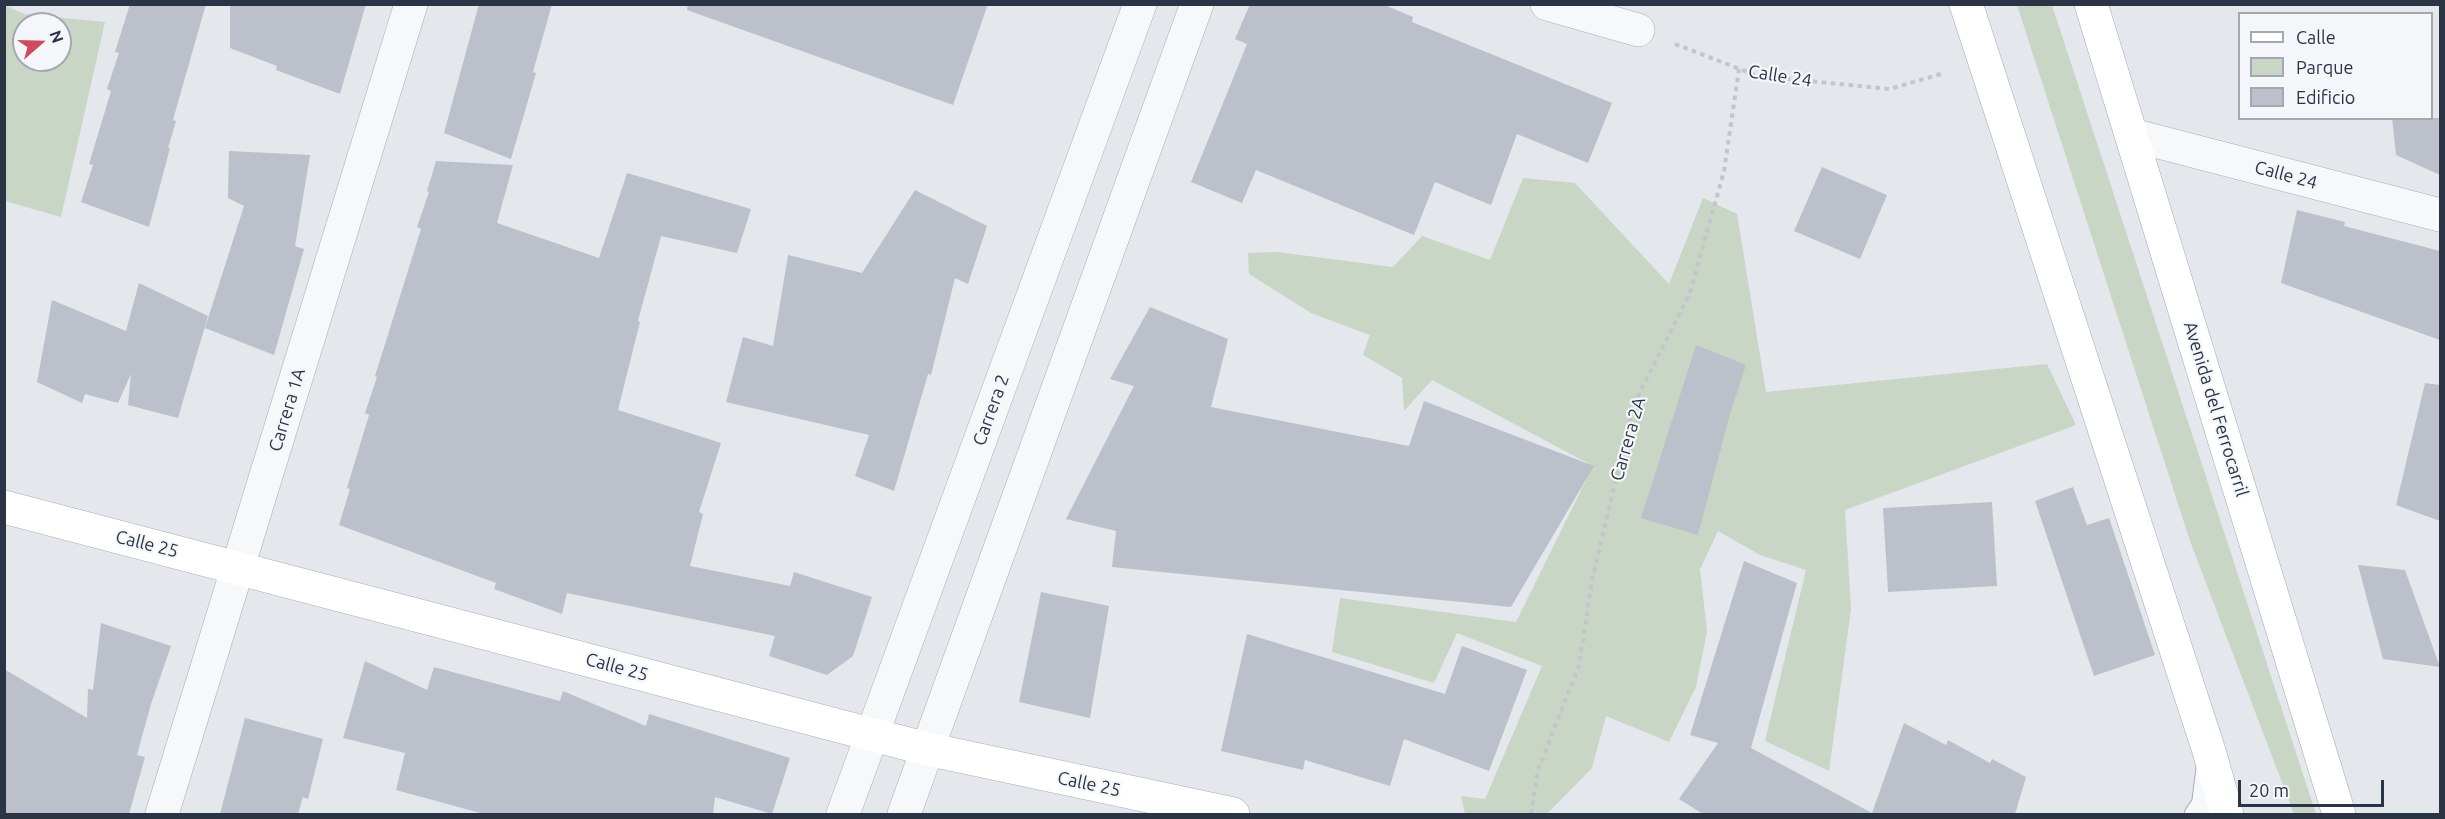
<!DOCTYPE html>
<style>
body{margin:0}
#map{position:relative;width:2445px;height:819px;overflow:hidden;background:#e4e7ec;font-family:Ubuntu,sans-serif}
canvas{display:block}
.frame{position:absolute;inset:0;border:6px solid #2b3445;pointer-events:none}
.legend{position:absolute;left:2238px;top:12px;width:195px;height:108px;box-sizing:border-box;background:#f4f6f9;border:2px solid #a4a8b1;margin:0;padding:8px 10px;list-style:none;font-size:18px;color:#2b3445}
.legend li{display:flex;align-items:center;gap:12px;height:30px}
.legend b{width:30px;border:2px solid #a4a8b1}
.north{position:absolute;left:12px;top:12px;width:60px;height:60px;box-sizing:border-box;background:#f4f6f9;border:2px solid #a4a8b1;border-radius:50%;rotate:70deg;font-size:16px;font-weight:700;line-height:24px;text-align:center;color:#2b3445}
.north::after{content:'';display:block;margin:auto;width:21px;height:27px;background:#d1495b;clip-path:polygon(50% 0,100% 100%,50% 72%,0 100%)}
.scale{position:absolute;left:2238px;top:780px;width:146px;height:27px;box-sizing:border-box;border:3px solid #2b3445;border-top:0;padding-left:8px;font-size:18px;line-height:21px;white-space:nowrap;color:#2b3445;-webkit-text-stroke:4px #f4f6f9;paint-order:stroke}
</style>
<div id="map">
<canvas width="2445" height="819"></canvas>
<div class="frame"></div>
<ul class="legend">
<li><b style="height:8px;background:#fff"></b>Calle</li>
<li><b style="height:16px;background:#c9d6c5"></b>Parque</li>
<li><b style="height:16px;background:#bbc0ca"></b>Edificio</li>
</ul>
<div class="north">N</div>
<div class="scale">20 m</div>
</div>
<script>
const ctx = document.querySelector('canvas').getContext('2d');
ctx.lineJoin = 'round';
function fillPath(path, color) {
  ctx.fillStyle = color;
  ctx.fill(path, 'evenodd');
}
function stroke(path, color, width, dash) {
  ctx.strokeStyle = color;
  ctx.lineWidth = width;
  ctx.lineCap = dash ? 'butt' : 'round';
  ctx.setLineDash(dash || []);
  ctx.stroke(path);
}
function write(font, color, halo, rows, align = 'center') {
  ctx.font = font + ' Ubuntu,sans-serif';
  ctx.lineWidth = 4.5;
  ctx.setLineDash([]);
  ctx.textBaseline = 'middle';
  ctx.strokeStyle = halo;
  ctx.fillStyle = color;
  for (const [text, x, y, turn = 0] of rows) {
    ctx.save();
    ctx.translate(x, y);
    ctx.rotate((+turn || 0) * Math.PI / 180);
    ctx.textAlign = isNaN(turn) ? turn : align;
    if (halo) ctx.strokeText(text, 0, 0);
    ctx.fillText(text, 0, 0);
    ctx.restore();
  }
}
fillPath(new Path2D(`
 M4,5L24,14L105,22L61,217L5,201ZM24,24H60V60H24Z
 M2017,5H2052L2316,814H2294L2190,541Z
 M1523,178L1575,183L1669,284L1703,198L1737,214L1766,392L2047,364L2076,425L1845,510L1851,609L1829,771L1765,741L1806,570L1760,555L1718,531L1700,569L1707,631L1696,687L1669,742L1606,716L1592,768L1547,814H1465L1461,796L1485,799L1542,666L1457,633L1434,683L1332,652L1340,598L1516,622L1593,466L1432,380L1404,411L1402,378L1363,355L1370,335L1311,313L1249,274L1248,253L1277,252L1393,267L1422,236L1490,260Z`), '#c9d6c5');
fillPath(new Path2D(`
 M130,4H206L173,120L176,121L168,148H170L149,227L81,202L93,165L89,164L111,91L107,89L119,53L115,52Z
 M230,4H366L340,94L276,70L277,66L230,48Z
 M479,4H552L533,72L536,73L511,159L444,133Z
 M688,4H988L953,105L687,10Z
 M1250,4H1382L1413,17L1412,22L1612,103L1588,163L1517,134L1491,205L1435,182L1414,235L1256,170L1242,203L1191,182L1247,44L1235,39Z
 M2392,118H2440V175L2396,155Z
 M229,151L310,155L295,246L304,249L274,355L205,328L244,206L228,198Z
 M436,161L513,165L497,223L599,258L627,173L751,209L737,253L661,236L638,321L640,322L618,410L721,443L699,512L703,514L690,566L790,586L794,572L872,597L853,656L827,675L769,656L775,636L567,593L562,614L494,589L496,583L339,525L350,489L347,488L369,415L365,413L377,377L375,376L421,229L417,227L429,192L427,191Z
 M1822,167L1887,195L1860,259L1794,231Z
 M915,190L987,226L968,284L955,278L931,375L928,374L894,491L855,476L869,435L726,402L743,337L773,346L788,255L862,273Z
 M2297,210L2345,222L2344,226L2440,251V340L2281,283Z
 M139,283L208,316L178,418L128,405L131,374L118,403L85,394L82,403L37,382L52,300L126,331Z
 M1150,307L1228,339L1211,407L1409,446L1424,401L1594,466L1511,607L1112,567L1116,531L1066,519L1134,386L1110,379Z
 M1696,345L1746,365L1730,414L1698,535L1641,518Z
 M2425,383L2440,385V521L2396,505Z
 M2073,487L2087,525L2109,518L2155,655L2094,676L2035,501Z
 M1992,502L1997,586L1888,592L1883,508Z
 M1744,561L1797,583L1751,748L1872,813L1904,723L1946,745L1948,740L1990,763L1992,759L2026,777L2015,814H1703L1679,799L1718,743L1690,735Z
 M2358,565L2405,570L2440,667L2383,659Z
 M1041,592L1109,606L1090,718L1019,702Z
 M101,623L171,646L151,704L137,755L145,757L129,814H4V669L87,718L88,689L93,690Z
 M1247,634L1445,694L1462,646L1527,670L1489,771L1404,739L1390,786L1305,760L1303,770L1221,751Z
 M365,661L427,690L434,667L560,701L563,691L646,726L649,714L790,758L772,814L715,797L713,814H484L396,790L405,753L343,738Z
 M245,718L323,739L308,799L303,797L298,814H220Z`), '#bbc0ca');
const service = new Path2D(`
 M2196,814L2203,804L2208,764`);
const minor = new Path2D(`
 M1547,4L1638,30
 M2132,135L2440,215
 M162,814L411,4`);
const tertiary = new Path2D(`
 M843,814L1140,4
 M904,814L1197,4`);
const secondary = new Path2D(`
 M4,507L927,749L1233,814`);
const primary = new Path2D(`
 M1966,4L2209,751L2227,814
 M2091,4L2339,814`);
stroke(service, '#a9aeb7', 24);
stroke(minor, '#a9aeb7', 34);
stroke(tertiary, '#a9aeb7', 34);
stroke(secondary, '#a9aeb7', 34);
stroke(primary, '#a3abb8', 34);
stroke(new Path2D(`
 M1675,44L1758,76L1890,89L1944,73
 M1531,814L1538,770L1579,666L1592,580L1634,404L1690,293L1724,171L1739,69`), '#c2c5cb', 4, [4.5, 4.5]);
stroke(service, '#f7f8fa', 22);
stroke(minor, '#f7f8fa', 33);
stroke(tertiary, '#f7f8fa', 33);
stroke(secondary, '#fff', 33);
stroke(primary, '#fff', 33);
write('18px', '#2b3445', '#f4f6f9', [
 ["Calle 24",1780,76,9],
 ["Calle 24",2286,175,15],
 ["Avenida del Ferrocarril",2216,409,73],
 ["Carrera 1A",287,410,-73],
 ["Carrera 2",991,410,-70],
 ["Carrera 2A",1628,439,-74],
 ["Calle 25",147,544,14],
 ["Calle 25",617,667,15],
 ["Calle 25",1089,784,12]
]);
</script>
